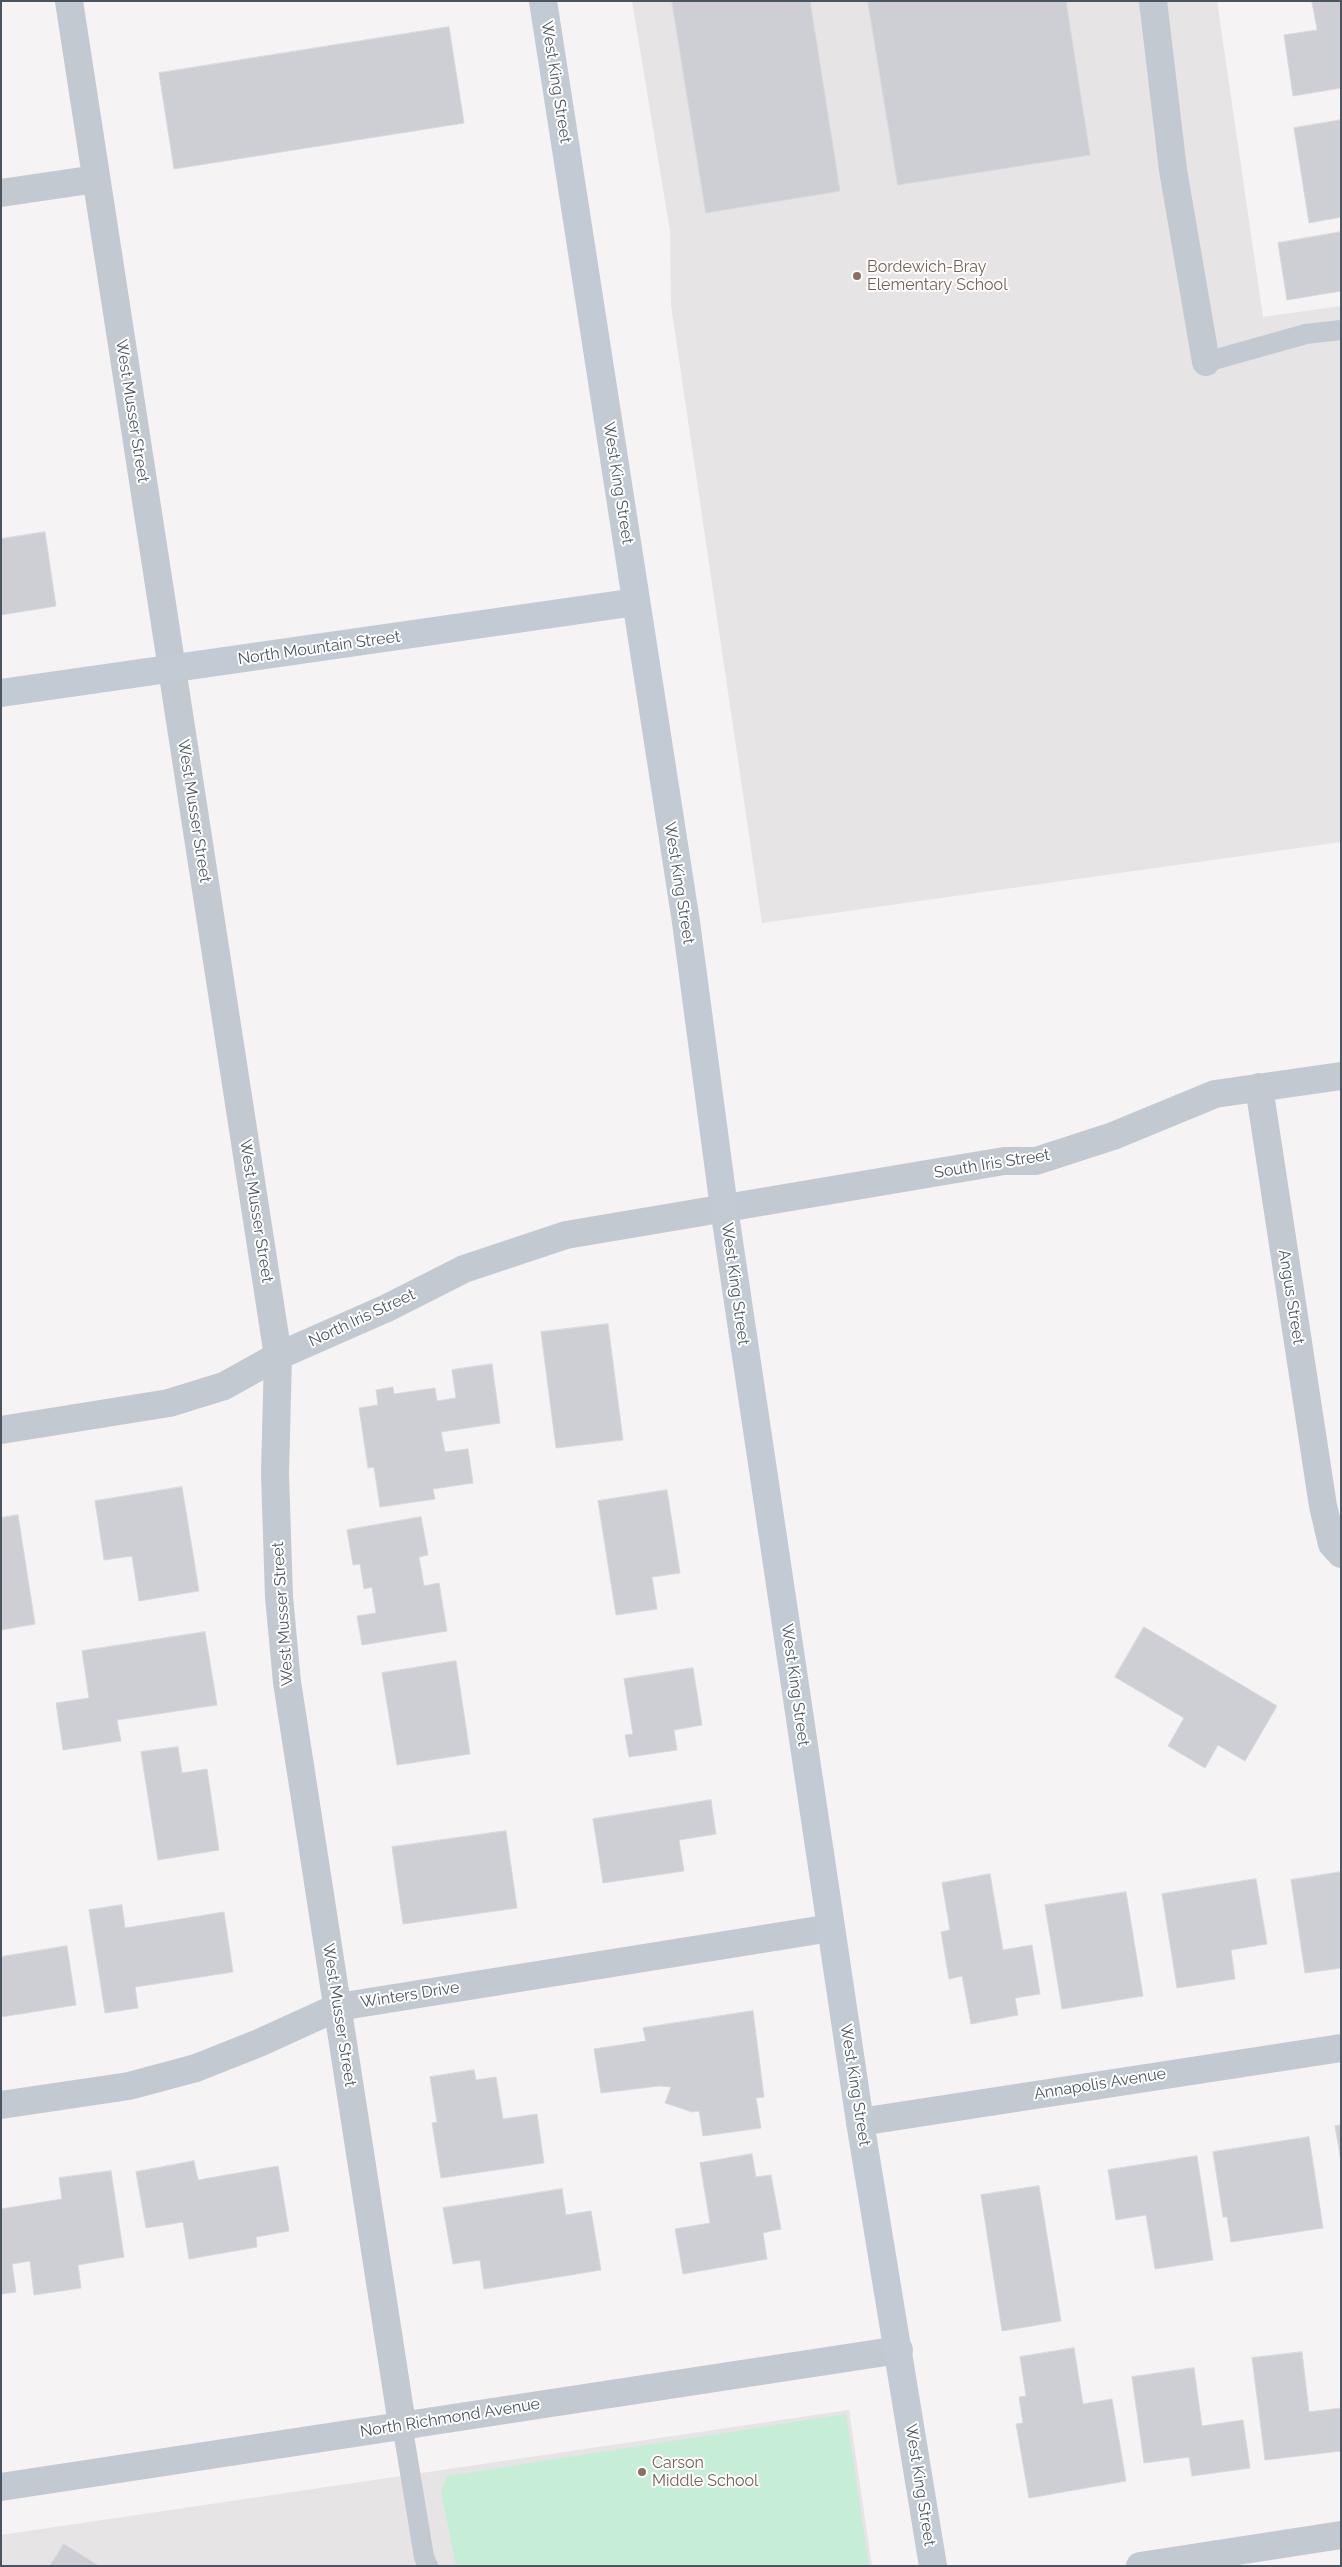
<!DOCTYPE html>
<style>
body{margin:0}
#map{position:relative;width:1342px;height:2567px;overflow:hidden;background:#f5f3f3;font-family:Raleway,sans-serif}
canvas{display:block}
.frame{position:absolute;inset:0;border:2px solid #4b555f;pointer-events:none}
</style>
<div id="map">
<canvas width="1342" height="2567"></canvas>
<div class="frame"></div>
</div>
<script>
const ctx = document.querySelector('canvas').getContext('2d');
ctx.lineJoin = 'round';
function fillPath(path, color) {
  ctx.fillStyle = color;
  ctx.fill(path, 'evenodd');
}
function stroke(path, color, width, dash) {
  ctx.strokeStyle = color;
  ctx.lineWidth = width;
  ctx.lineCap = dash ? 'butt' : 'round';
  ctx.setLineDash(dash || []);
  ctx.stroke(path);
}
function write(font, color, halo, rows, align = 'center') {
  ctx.font = font + ' Raleway,sans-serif';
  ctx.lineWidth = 4;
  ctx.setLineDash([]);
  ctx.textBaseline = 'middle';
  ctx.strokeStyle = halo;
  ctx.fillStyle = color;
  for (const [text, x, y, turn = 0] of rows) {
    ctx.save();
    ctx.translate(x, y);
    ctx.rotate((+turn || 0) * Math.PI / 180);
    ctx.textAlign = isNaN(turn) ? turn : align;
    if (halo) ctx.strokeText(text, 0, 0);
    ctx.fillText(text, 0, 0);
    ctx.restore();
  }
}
fillPath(new Path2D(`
 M632,1H1217L1263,317L1341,306V842L762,923L671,305L670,231Z
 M849,2410L872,2566H1V2535Z`), '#e6e4e4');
fillPath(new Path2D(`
 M846,2414L869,2566H456L441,2491L447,2476Z`), '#c6edd6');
const building = new Path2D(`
 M672,1H810L840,191L706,213Z
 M868,1H1066L1090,155L898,185Z
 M1312,1H1341V88L1293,96L1284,35L1317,30Z
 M449,27L464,123L174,169L159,73Z
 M1341,120V217L1309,223L1294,128Z
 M1341,232V291L1287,300L1278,243Z
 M45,532L56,606L1,615V539Z
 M608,1324L623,1440L556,1448L541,1332Z
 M492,1364L500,1423L441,1432L445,1452L468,1449L473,1483L433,1489L435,1499L380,1507L374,1467L368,1468L359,1408L378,1405L376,1390L393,1387L394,1394L435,1388L437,1401L456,1398L452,1370Z
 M182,1487L199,1591L139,1601L132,1556L104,1560L95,1501Z
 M667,1490L680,1573L652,1577L657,1609L616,1615L598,1501Z
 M18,1515L35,1624L1,1630V1518Z
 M421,1517L428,1555L419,1557L424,1586L439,1583L447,1631L362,1645L357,1616L376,1613L372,1587L364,1589L360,1564L353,1565L347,1530Z
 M1144,1627L1277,1706L1245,1761L1218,1745L1205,1768L1168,1746L1184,1718L1115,1677Z
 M205,1632L217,1705L117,1720L121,1741L63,1750L56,1703L89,1698L82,1651Z
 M456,1661L470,1754L397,1765L382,1673Z
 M693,1668L702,1725L674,1730L677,1750L629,1757L625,1735L633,1734L624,1679Z
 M178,1747L182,1773L207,1769L219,1850L158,1860L141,1752Z
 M711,1800L716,1834L679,1840L684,1871L603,1883L593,1819Z
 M506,1831L517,1908L403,1924L392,1847Z
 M1341,1872V1968L1305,1973L1291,1880Z
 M990,1874L1003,1950L1032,1945L1040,1994L1015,1998L1018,2015L971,2024L962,1976L949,1979L941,1932L950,1930L942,1883Z
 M1256,1879L1267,1944L1231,1950L1235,1979L1177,1988L1162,1894Z
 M1126,1892L1143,1996L1062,2009L1045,1905Z
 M122,1905L125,1928L224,1912L233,1972L135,1987L138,2008L105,2013L89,1910Z
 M67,1946L76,2005L1,2017V1957Z
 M753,2011L764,2097L756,2098L761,2128L703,2136L699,2111L692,2112L665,2103L671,2087L659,2086L601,2093L594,2049L646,2041L643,2028Z
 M474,2070L476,2080L496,2077L503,2119L537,2114L544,2163L441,2178L432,2123L437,2122L430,2077Z
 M1341,2125V2161L1335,2126Z
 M1309,2137L1323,2228L1231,2242L1227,2217H1223L1213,2152Z
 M752,2154L756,2177L771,2175L781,2229L763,2233L767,2259L683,2274L675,2229L710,2223L700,2163Z
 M1197,2156L1213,2260L1155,2269L1146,2215L1116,2220L1108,2170Z
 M194,2161L198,2180L278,2166L289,2231L256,2237L257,2247L189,2259L183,2222L146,2228L136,2172Z
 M111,2171L124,2257L78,2265L81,2288L34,2295L30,2261L12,2264L16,2292L1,2294V2209L62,2199L59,2178Z
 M1039,2186L1061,2321L1002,2331L981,2195Z
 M562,2189L566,2215L591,2211L601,2270L484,2289L480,2260L453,2264L443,2208Z
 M1074,2348L1083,2404L1112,2399L1126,2481L1029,2498L1016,2424L1023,2423L1019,2397L1026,2396L1020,2357Z
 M1302,2352L1309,2412L1341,2408V2451L1265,2460L1252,2358Z
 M1194,2368L1202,2426L1243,2420L1250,2468L1192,2476L1189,2457L1144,2463L1132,2377Z
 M64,2544L99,2566H50Z`);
fillPath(building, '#cdcfd4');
stroke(building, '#d7d9dd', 1);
stroke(new Path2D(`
 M1206,362L1306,334L1341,330
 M402,2424L424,2557L428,2566`), '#c2c9d0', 20);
stroke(new Path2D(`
 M69,1L278,1356L275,1474L279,1597L287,1682L402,2424
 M1153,1L1173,170L1206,362
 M1,193L96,179
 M1259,1087L1323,1506L1332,1544L1341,1554
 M1,1430L169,1403L224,1386L278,1356L387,1308L464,1269L566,1235L1004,1161H1036L1113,1136L1215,1094L1341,1076
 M1,2105L129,2086L196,2068L259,2043L338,2007L831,1928
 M860,2122L1341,2048
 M1,2487L899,2350
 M1140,2566L1341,2535`), '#c2c9d0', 28);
stroke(new Path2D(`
 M543,1L686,922L724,1208L860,2122L933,2566
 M1,693L636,602`), '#c2cad4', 28);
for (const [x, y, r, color] of [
 [857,276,5,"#8d6e63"],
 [642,2472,5,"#8d6e63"]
]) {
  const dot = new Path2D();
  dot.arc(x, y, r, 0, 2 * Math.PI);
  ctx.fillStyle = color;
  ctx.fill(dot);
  stroke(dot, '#fff', 2);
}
write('16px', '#4b555f', '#fff', [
 ["West King Street",556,82,81],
 ["West Musser Street",132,411,81],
 ["West King Street",618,483,81],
 ["North Mountain Street",319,648,-8],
 ["West Musser Street",194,811,81],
 ["West King Street",679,883,81],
 ["South Iris Street",992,1164,-9],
 ["West Musser Street",256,1211,81],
 ["West King Street",735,1284,82],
 ["Angus Street",1291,1297,81],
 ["North Iris Street",362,1318,-25],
 ["West Musser Street",283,1614,-94],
 ["West King Street",795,1685,82],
 ["Winters Drive",410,1995,-9],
 ["West Musser Street",339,2015,81],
 ["Annapolis Avenue",1100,2084,-9],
 ["West King Street",855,2085,81],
 ["North Richmond Avenue",450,2418,-9],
 ["West King Street",920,2485,81]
]);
write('16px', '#785e54', '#fff', [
 ["Bordewich-Bray",867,267],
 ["Elementary School",867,285],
 ["Carson",652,2463],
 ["Middle School",652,2481]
], 'left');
</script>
